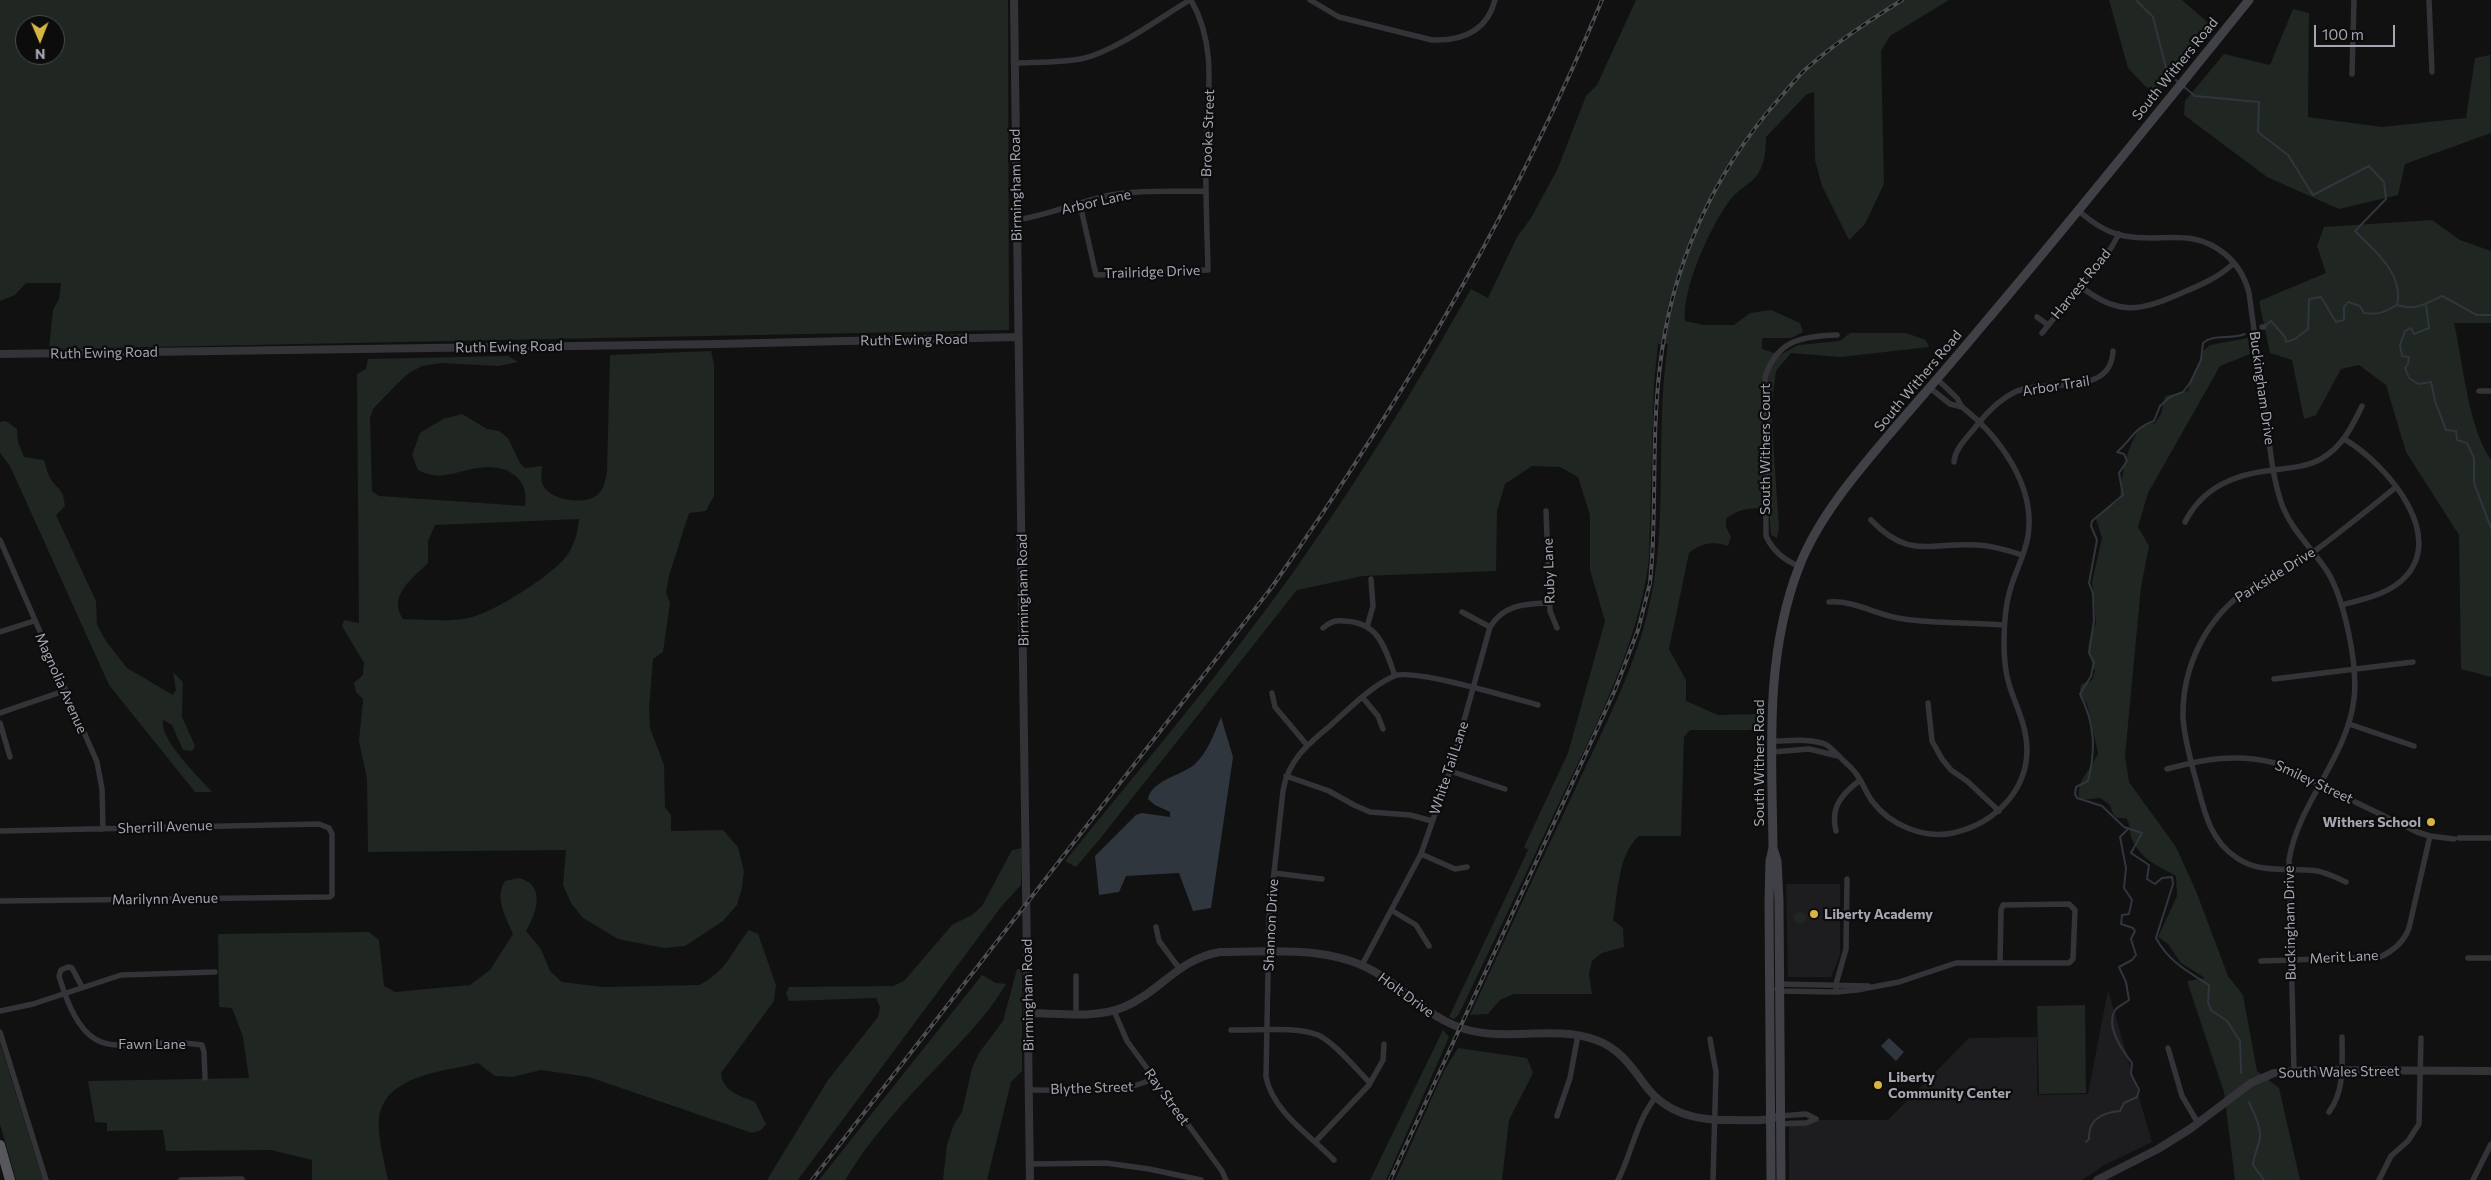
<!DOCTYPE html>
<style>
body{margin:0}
#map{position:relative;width:2491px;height:1180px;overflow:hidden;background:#111112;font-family:Commissioner,sans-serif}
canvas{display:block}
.north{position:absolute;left:15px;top:15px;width:50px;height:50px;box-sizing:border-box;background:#0c0c0d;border:1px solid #494a4f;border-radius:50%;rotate:179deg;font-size:14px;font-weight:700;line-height:20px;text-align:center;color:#a4a6b1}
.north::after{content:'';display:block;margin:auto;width:18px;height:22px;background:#d8b542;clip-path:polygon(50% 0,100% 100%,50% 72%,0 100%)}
.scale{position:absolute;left:2314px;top:25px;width:81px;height:22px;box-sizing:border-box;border:2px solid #a4a6b1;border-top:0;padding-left:6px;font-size:15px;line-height:18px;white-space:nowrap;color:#a4a6b1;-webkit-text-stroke:4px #0c0c0d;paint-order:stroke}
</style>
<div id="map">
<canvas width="2491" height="1180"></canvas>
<div class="north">N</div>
<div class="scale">100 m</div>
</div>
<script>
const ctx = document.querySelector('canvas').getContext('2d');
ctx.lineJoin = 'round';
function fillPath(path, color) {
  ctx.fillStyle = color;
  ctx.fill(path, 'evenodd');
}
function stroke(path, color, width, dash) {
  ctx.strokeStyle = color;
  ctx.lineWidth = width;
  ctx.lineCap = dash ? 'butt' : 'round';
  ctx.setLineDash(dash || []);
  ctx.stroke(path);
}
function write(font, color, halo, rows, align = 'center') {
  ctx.font = font + ' Commissioner,sans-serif';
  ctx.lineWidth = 4.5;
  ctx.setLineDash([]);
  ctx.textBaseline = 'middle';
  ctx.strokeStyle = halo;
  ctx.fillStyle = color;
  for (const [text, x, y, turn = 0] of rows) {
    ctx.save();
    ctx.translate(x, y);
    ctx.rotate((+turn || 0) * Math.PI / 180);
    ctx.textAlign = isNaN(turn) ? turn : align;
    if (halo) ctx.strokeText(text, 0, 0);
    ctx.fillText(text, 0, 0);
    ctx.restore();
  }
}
fillPath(new Path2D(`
 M1786,884H1840V955L1831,977H1788Z
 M2108,990L2152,1142L2103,1166L2082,1180H1789V1120H1888L1969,1038L2037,1037V1095L2088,1094Z`), '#1d1d1f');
fillPath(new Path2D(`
 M0,0H1008L1009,330L49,349L53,310L59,299L61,283H26L15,295L0,301ZM25,25H55V55H25Z
 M1636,0H1949L1890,36L1881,51L1884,184L1865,224L1849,240L1822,186L1815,160L1814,92L1807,94L1766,137C1766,149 1765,163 1758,174C1751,184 1737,190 1730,200C1710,227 1682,288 1685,321L1704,325H1734L1750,313L1771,310L1800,323L1803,332L1791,338H1762V349L1780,355L1798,345L1840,341L1850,333H1906L1926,340L1929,347L1841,357L1791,353L1776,371L1771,409L1779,528L1777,538L1771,535L1769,509C1753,507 1738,508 1726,519V527L1731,537L1728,546C1712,541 1702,543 1689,553L1669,649L1686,680V701L1718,715L1757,714L1758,730H1690L1684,737L1681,836H1639C1618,854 1618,893 1613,920L1623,928L1624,947L1602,953L1592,961L1589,974L1592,994H1514L1500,1000L1488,1014L1470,1015C1504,942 1537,869 1572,796C1599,737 1631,678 1647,615C1670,528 1654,433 1668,344H1658L1654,384L1649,558C1640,640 1597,723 1562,797C1528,869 1494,941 1459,1014L1454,1019L1449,1017L1528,850L1524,847L1568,753L1605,621L1590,570V515L1578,477L1560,467L1532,466L1505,484L1497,511L1496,571L1363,576L1297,590L1099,840L1076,867L1065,861C1142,766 1221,673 1292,574C1357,482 1416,387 1471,289L1488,298L1517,237L1531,218L1558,168L1586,96L1597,85Z
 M2109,0H2182L2212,26L2157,93L2145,86L2128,68Z
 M2293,9L2309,13L2308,117L2382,127L2466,118L2475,58L2490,55L2491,133L2405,164L2398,195L2339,209L2267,177L2184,115L2185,101L2224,54L2270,65Z
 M2432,220L2460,240L2491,251V323H2454C2463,362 2468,427 2491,460V677L2461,669L2459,535L2406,452L2386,385L2359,365L2341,369L2316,415L2304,419L2292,360L2270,353L2259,301L2326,273L2317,246L2324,227Z
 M2248,338L2250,354L2220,366L2148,493L2138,527L2149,546L2141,587L2125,756L2129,782L2176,847L2196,891L2228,976L2243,995L2257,1071L2279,1088L2300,1180H2235L2224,1092L2187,981L2205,978L2181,963L2168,944L2158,937L2177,896L2176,876C2156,865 2140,859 2131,837C2129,830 2131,825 2126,818H2117L2113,814L2110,805L2100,798L2080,800C2074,782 2093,768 2098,753L2087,704L2081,696L2080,688L2082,684L2092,680L2095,671L2088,652L2089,641L2096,623L2092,582L2102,538L2096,519C2102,509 2112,507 2120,499C2122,473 2126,445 2143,425L2155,423L2161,414L2165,396L2188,391C2191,375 2202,366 2203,351L2210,345Z
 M711,351L714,364V496L706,511L689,513L669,576L666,592L670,603L663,652L653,659L649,709L650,728L664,765L665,807L671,815V831L723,830L738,847L744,871L742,888L737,905L723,921L685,946L664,948L618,939L583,918L571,903L563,885L566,850L368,852L367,779L359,741L363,699L356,692L354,683L363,675L364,663L342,626L344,620L359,623L357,374L366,369L368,359L508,356L518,362L498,366L441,363L422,366L409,373L398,383L373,409L370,418L372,491L379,496L525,506C530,477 505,463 478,468C455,471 441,482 418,470L412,455L420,433L443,419L462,414L487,429L499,431L508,438L520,463L525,468L542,466C542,472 540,479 543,485C550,500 583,505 596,496C604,490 605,481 607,472L610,355ZM579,519C578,532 574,547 565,558C550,576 496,611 472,617C451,623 425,619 403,619C387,596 413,578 428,563V541L435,525Z
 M6,421L17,429L18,442L24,457L44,460C46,466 48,476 52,481C61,492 63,490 65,506L56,515L96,601L97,625L106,641L127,668L173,695L176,690L173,672L183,682L182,717L195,746L192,751L183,750L172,725L163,720C159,739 198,776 212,792H195L109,685L10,466L0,453V422Z
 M1022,848L1021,885L1001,907L800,1177L798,1180H767L828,1080L878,1017L880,1007L876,998L789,1001L786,993L789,987L893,986L904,981L952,925L972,915L982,906L1012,850Z
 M519,878C546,885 537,912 526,931L541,949L550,971L562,982L603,987L699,985C728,970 731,952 749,930L758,934L776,985L774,1001L721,1073C723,1092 739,1095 755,1102L766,1124L761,1130L752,1133L589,1077L541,1070L512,1077L495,1076L478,1063C443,1072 384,1075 379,1119C377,1136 385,1163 388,1180H312V1160L271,1150L166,1151L163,1130L107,1131V1123L95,1122L88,1081L249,1078L243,1037L232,1008L219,1007L218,934L369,932L379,940L384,986L395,992L470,985L490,970L513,934C506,917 494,898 505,881Z
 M1794 918a6 6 0 1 1 12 0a6 6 0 1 1-12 0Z
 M1017,969H1022V1071L1011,1082L987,1180H943L947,1145L954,1124L962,1112L972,1068L979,1053L1003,1021Z
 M982,975L996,983L1006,984C988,1015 964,1038 940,1064C905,1100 871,1137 845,1180H819Z
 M2085,1005L2086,1093L2039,1094L2037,1006Z
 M1443,1030L1449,1037L1386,1180H1370Z
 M0,1043L43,1180H16L0,1124Z
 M1458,1048L1527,1058L1533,1073L1509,1120L1502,1180H1395L1444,1071Z`), '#202621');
fillPath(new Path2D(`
 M1221,717L1233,757L1211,908L1193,911L1179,873L1126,876L1119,892L1099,895L1095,856L1136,815L1142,813L1170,817V812L1155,805L1148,799C1152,780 1180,776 1194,765C1208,752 1214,734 1221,717Z
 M1889,1038L1904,1052L1896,1061L1881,1046Z`), '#30363d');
stroke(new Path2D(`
 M2136,0L2153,17L2167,72L2178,82
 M2183,86L2195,96L2259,102L2258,132L2288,155L2313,195L2369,166L2384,182L2386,199L2355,231C2375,251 2404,274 2397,305
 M2426,304L2429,328L2414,334L2411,328L2405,331L2400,345L2402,356L2409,357L2408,364L2405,368L2409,378L2418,384L2431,382L2435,401L2446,430L2456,431L2457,440L2467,443L2474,458V483L2491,528
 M2397,305C2415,311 2425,304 2442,296L2477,315H2491
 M2264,327L2271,321L2285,337L2286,342L2295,339L2308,329L2309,299L2321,297L2336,322L2344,320V307L2348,302L2360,306L2364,313C2380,315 2384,312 2397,305
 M2241,1073L2240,1041L2227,1021L2211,1010L2208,1002L2209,985C2188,972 2168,961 2156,938L2173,884L2172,877L2162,878L2155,884L2147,879L2149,865L2131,853L2142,833L2124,827L2102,806L2077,798L2075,794L2076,787L2088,781C2096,749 2095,724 2080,694L2091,676L2094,662L2089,653L2094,621L2093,594L2089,583L2097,540L2091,526L2092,521L2123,495L2119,473L2127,461L2124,454L2117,452C2132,439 2135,427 2154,421L2160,406L2170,397L2183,392L2190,383L2201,360L2203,343C2214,333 2230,340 2245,334
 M2249,1102C2254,1114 2263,1129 2259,1142C2257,1150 2254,1156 2253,1165L2264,1180
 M2086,1142L2089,1139C2088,1119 2102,1113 2120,1111L2124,1103L2137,1097L2139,1090L2131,1074L2132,1063C2122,1050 2104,1025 2116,1009C2119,1006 2125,1003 2129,1000L2126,982L2119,967L2132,960L2136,955L2131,939L2135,931L2133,928L2121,924L2122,915L2129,914L2132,900L2124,888L2126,868L2120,837L2128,829`), '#30363d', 2);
stroke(new Path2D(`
 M2262,327H2264`), '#30363d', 5.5);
stroke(new Path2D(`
 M1310,0L1339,17L1432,40C1462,41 1487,31 1495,0
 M2429,0L2432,72
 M1015,63C1038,62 1062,63 1085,58C1117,50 1161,17 1190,0
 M2352,74L2354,0
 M1080,204L1096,275L1208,270C1207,228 1205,185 1206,143C1208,94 1217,45 1191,0
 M2078,210C2091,222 2107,233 2125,236C2162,243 2192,227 2225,254C2237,264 2245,277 2249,293C2255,337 2261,380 2267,424C2270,450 2273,478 2281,502C2290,529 2312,548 2327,571C2345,600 2358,666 2354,699C2347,758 2298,803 2289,860L2294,1071
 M1017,220C1048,215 1076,203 1106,196C1139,189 1173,192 1206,191
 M2080,286C2119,317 2141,311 2184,292C2203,284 2219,277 2234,263
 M2037,317L2048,325
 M2042,333L2111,248L2119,234
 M1930,388L1950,404L1962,407L1957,398L1937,379
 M2479,391H2491
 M1954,462C1955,449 1965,440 1973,430C1985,415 1997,401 2015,392C2047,378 2111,398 2113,351
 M1546,511L1550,611L1557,628
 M1871,520C1909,560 1930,542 1978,545C1993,546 2007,550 2022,555
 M2185,522C2203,487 2235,474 2273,470C2289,468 2306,467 2321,459C2342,447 2352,427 2362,406
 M0,540L97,762L102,789L103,829
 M1799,566C1783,560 1773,551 1766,536L1765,377C1777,340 1802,336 1837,335
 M1829,602C1855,600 1878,616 1904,619C1937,624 1971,622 2004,625
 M2342,605C2360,600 2380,596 2396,585C2455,542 2386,463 2344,439
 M1462,612L1490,627
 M1367,627L1373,606L1371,579
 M1323,628C1330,622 1335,620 1344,621C1379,622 1385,648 1395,676
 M0,632L34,621
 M2274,679L2413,662
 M1272,693L1275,707L1307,745
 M1363,698L1378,716L1383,729
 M1928,703L1932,741L1942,759L1951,770L1967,781L1999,811
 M0,713L64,691
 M0,723L10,757
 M2349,724L2414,746
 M1772,741C1789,741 1809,738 1825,744C1831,747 1834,752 1839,756C1845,763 1852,767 1857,775C1863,783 1866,793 1872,801C1890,825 1923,839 1953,833C1997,823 2033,786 2026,738C2024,719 2014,702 2009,684C2005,671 2004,656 2004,643C2004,625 2005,607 2010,590C2015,572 2025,555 2028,536C2036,486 1999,436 1962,407
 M1772,752L1809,749L1838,756
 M2167,769C2204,759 2238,753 2275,763L2417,832L2430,836L2454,839
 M1450,771L1505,789
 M1286,776L1329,791L1354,805L1370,812L1410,815L1432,821
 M0,831L319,824L329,828L332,834V895L330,897L0,901
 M1836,831C1830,807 1842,794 1860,780
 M2459,838H2491
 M1421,854L1455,869L1467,867
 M1274,873L1322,879
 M2346,882C2333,876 2321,870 2307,870C2282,868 2259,873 2237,858C2207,839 2203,804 2194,773C2189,754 2184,736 2183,717C2182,666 2207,616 2250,588C2265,578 2282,574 2297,564C2331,540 2364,513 2396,487
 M1391,910L1416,925L1429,946
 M1156,927L1159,941L1179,968
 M2468,958H2491
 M2261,961L2380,957C2393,951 2404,942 2409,928L2430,836
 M1362,965L1421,854L1450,771L1490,627C1504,604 1525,604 1550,603
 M1076,976V1013
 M1778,984L1868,986
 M82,987L72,968L68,967L61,970L59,976C89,1079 124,1033 202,1045L204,1052L205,1078
 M1777,989L1780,991L1836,992L1857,990L1899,982L1956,963H2069L2073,959L2075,910L2069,904L2003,905L2001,910L2000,963
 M1836,992V984L1846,949L1847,879
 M0,1011L33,1004L121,975L215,972
 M1114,1011L1127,1041L1222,1171L1226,1180
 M1231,1030C1255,1031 1296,1026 1318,1035C1335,1043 1356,1069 1370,1083
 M0,1032L46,1180
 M1710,1039L1716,1072L1713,1180
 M2168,1048L2182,1096L2198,1123
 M1029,1090C1064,1089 1124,1096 1153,1078
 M2329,1112C2345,1090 2342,1064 2342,1037
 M1557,1116L1570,1078L1578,1035
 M1780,1116L1806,1114L1816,1119
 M1780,1124L1806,1123L1816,1119
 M1316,1141L1369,1085L1383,1060L1384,1044
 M1334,1160C1311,1136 1273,1112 1266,1077L1269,918L1283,791C1288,760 1308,744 1331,725C1350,708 1370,687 1394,676C1414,668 1511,698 1538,705
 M1030,1164L1106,1163L1149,1169L1201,1180
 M181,1180L242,1179
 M1618,1180C1632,1153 1636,1121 1656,1097
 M2379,1180L2391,1156L2408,1141L2419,1124L2421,1038
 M2473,1180L2491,1144`), '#343438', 5.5);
stroke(new Path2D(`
 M1014,0L1030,1180
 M0,354L717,344L1018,337
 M1028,1013C1058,1013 1096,1019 1124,1007C1160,992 1178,959 1220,952C1272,952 1329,945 1375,972C1408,991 1430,1020 1468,1030C1509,1041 1555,1025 1596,1040C1619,1048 1631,1066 1645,1085C1666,1114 1698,1121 1732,1120C1748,1120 1766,1122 1780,1116
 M2097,1180L2158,1149L2190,1129L2251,1083L2274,1073L2306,1070L2491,1071`), '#343438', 8);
stroke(new Path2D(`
 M1771,1180L1769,902L1770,861L1773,848
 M1781,1180L1779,900L1777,861L1773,848C1772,753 1764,657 1799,567C1818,517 1859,470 1893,430C1923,395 1953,361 1982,326C2073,219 2161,109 2249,0`), '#404146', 9);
stroke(new Path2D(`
 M0,1145L10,1180`), '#57585e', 10);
const rail = new Path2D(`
 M812,1180L1272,587C1401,403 1516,208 1602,0
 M1390,1180L1615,690L1638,630L1650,583L1652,559C1656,495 1652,430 1660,366C1671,267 1713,174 1778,100C1787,90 1796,78 1806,69C1835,43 1869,21 1902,0`);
stroke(rail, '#4d4e53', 4);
stroke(rail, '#0c0c0d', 2, [5.5]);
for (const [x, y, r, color] of [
 [2431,822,5,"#d8b542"],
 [1814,914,5,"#d8b542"],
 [1878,1085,5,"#d8b542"]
]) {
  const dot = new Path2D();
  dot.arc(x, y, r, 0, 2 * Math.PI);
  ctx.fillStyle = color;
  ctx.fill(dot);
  stroke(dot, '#0c0c0d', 2);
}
write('14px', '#a4a6b1', '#0c0c0d', [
 ["South Withers Road",2175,69,-51],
 ["Brooke Street",1208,133,-88],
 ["Birmingham Road",1016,185,-91],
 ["Arbor Lane",1096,202,-13],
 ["Trailridge Drive",1152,272,-2],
 ["Harvest Road",2081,284,-51],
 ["Ruth Ewing Road",914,340,-1],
 ["Ruth Ewing Road",509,347,-1],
 ["Ruth Ewing Road",104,353,-1],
 ["South Withers Road",1918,381,-50],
 ["Arbor Trail",2056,386,-9],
 ["Buckingham Drive",2262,388,82],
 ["South Withers Court",1765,449,-90],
 ["Ruby Lane",1549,571,-92],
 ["Parkside Drive",2275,575,-32],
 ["Birmingham Road",1023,590,-91],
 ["Magnolia Avenue",61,683,66],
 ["South Withers Road",1759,763,-90],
 ["White Tail Lane",1449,768,-72],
 ["Smiley Street",2314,782,25],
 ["Sherrill Avenue",165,827,-2],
 ["Marilynn Avenue",165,899,-1],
 ["Buckingham Drive",2290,923,-91],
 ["Shannon Drive",1271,925,-87],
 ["Merit Lane",2344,957,-3],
 ["Birmingham Road",1028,995,-91],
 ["Holt Drive",1406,995,36],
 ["Fawn Lane",152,1044],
 ["South Wales Street",2339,1072,-1],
 ["Blythe Street",1092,1088,-2],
 ["Ray Street",1167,1097,54]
]);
write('bold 14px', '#a4a6b1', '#0c0c0d', [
 ["Withers School",2421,822,"right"],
 ["Liberty Academy",1824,914],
 ["Liberty",1888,1077],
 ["Community Center",1888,1093]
], 'left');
</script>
